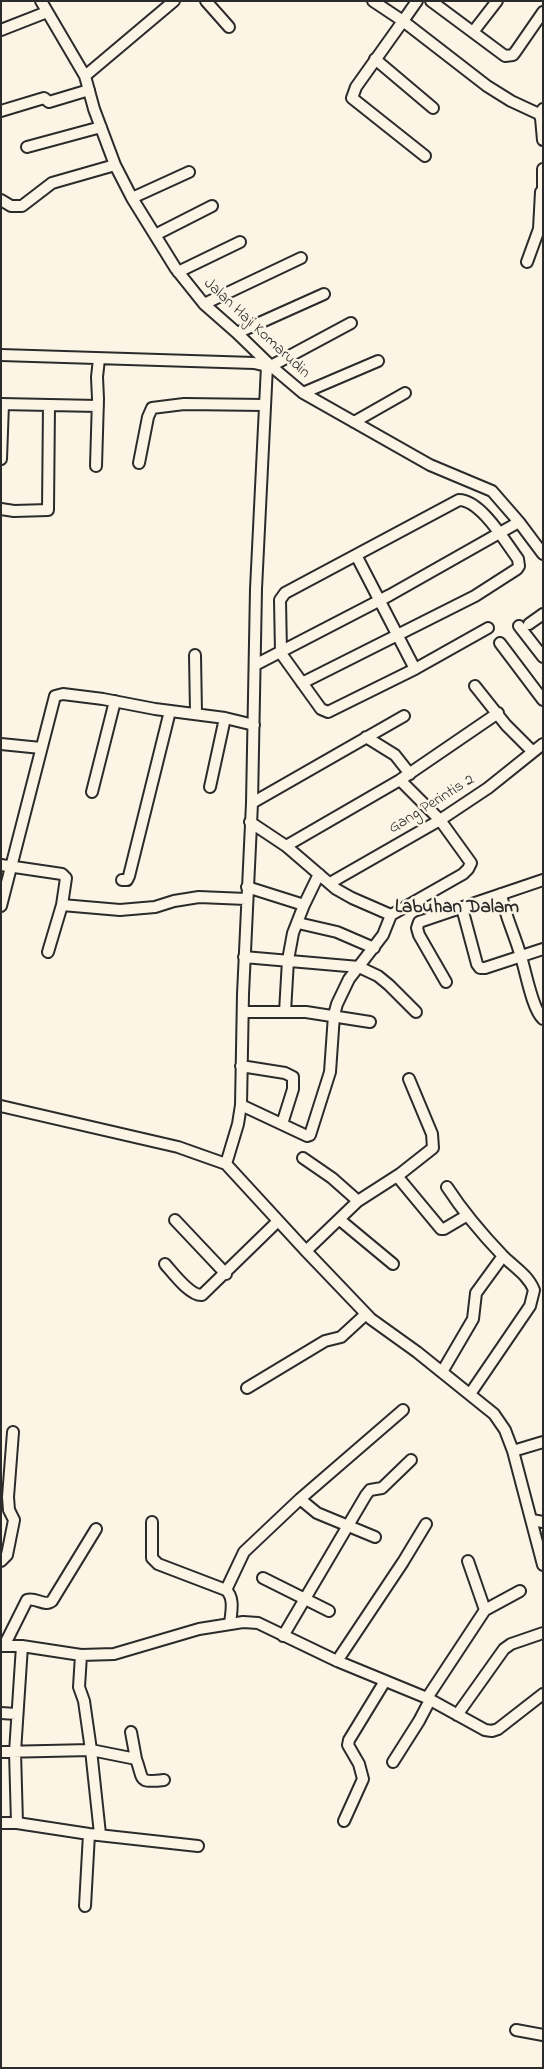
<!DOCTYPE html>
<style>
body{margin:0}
#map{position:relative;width:544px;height:2069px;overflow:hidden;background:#fcf5e5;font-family:"Indie Flower",sans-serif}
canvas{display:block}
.frame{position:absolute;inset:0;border:2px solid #2b2b2b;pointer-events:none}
</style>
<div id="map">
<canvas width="544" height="2069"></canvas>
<div class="frame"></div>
</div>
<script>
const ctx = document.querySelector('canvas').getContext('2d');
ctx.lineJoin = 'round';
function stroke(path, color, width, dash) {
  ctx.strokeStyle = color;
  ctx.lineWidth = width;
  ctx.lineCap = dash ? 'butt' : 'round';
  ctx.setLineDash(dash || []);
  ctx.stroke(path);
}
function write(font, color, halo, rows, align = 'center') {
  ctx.font = font + ' "Indie Flower",sans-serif';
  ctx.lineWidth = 5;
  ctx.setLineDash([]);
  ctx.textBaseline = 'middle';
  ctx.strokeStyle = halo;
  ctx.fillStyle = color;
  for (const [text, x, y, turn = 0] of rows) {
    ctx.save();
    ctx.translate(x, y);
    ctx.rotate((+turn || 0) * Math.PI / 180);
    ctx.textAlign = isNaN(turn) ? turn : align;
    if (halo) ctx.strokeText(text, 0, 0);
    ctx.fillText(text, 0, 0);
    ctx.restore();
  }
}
const minor = new Path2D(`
 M41,1L85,76L94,109L115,165L132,198L176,269L204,304L237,333L271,366L303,393L430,465L492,491L519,522L543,554
 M206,1L229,27
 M373,1L403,21L356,87L352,98L425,156
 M417,1L403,21L487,86L511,101L539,114L543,109
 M431,1L505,56L513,55L516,51L543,12
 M1,30L47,12
 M473,32L497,1
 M375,59L433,108
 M85,76L174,1
 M1,111L44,98L49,102L89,90
 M539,114L541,118L543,140
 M27,147L101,127
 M543,169V193
 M132,198L189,172
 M1,200L11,206H22L52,183L115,165
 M155,235L212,206
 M527,262L539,229L541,192
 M178,272L240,242
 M204,304L301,258
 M351,323L271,366H267L256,589L252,803L243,994L241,1105L238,1124L226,1164L306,1251L371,1319L417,1352L494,1414L505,1430L513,1451L543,1565
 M237,333L324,294
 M1,355L254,363L267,366
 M303,393L378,361
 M1,404L98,406
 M354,422L405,393
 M1,459L3,404
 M139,463L148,417L152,408L184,404L265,405
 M96,466L98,399L97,377L99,359
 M1,509L14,511L48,510L49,405
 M356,555L415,669
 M529,624L543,614
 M519,626L543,657
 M500,643L543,700
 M280,652L321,709L328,712L415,669L488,628
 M281,652L280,600L285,593L459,500C481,500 506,543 518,559L519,566L517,569L475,596L302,683
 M195,655L196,713
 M255,665L390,595L519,522
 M475,686L506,725L533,752
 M366,737L395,755L410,774
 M1,744L41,748
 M210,787L225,718
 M92,792L115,701
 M252,803L404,716
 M250,822L286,846L336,889L352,898L391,915
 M286,846L400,780L498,713
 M1,865L62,874L66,878L62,905L48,952
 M122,880H127L129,876L170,711
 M330,883L440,820L488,788L543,744
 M247,887L304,905L293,933L288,960L285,1012
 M501,894C505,916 515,935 521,957C526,972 532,1009 543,1019
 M62,905L120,910L155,907L174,901L199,897L246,899
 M304,905L319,874
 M1,906L55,696L63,694L103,699L155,709L225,718L254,725
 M462,908L477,964L480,968H485L543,949
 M298,923L337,932L374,948
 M244,957L359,967L378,976L389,985L416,1012
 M446,982L419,935L417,928L419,922L543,880
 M243,1012H306L370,1022
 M241,1066L285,1073L293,1077V1089L282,1124
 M241,1105L307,1136L310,1135L330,1072L334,1015L337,1004L349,979L383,935L391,915L463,874L468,869L471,863L440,820L400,780
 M1,1106L178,1147L226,1164
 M303,1158L332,1178L358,1201
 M397,1176L441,1229H444L466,1216
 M447,1187C464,1213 481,1233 503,1256C514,1267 528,1275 534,1290L530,1306L470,1394
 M175,1220L226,1274
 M340,1220L393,1264
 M306,1251L358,1201L400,1174L433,1148L432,1134L409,1079
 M165,1264C173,1273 190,1296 202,1295L278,1221
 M442,1372L473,1319L476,1293L503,1256
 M247,1388L325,1341L341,1337L366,1314
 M513,1451L543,1442
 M532,1520L543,1522
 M152,1522V1558L158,1564L226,1590C235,1598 231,1613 230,1624
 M375,1537L317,1513L300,1499L403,1410
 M1,1561L7,1555L14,1520L9,1510L8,1497L13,1432
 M263,1578L329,1611
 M226,1590L244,1552L300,1499
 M485,1610L520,1591
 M283,1636L366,1495L370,1490L382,1488L411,1460
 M1,1646H22L81,1655L114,1654L199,1629L243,1622L258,1623L337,1661L427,1698L485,1730L492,1731L498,1729L543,1694
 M4,1646L27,1600C36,1597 45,1607 52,1601L96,1529
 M81,1655L79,1687L84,1701L91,1750L100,1834
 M337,1661L403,1562L426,1524
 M427,1698L485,1610L468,1561
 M1,1713L16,1714
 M457,1715L504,1649L511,1644L543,1633
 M131,1732L136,1759
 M1,1752L91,1750L136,1759C144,1780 137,1783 164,1780
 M393,1762L419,1721L430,1700
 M344,1821L363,1779L359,1764L348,1745L349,1740L385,1681
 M1,1823H17L89,1834L198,1846
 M17,1823L15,1752L22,1646
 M85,1906L89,1834
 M516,2030L543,2035`);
stroke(minor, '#2b2b2b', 14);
stroke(minor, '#fcf5e5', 10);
write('16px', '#2b2b2b', '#fcf5e5', [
 ["Jalan Haji Komarudin",256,329,43],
 ["Gang Perintis 2",432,805,-32]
]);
write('bold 19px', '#2b2b2b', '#fcf5e5', [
 ["Labuhan Dalam",457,909]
]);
</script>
